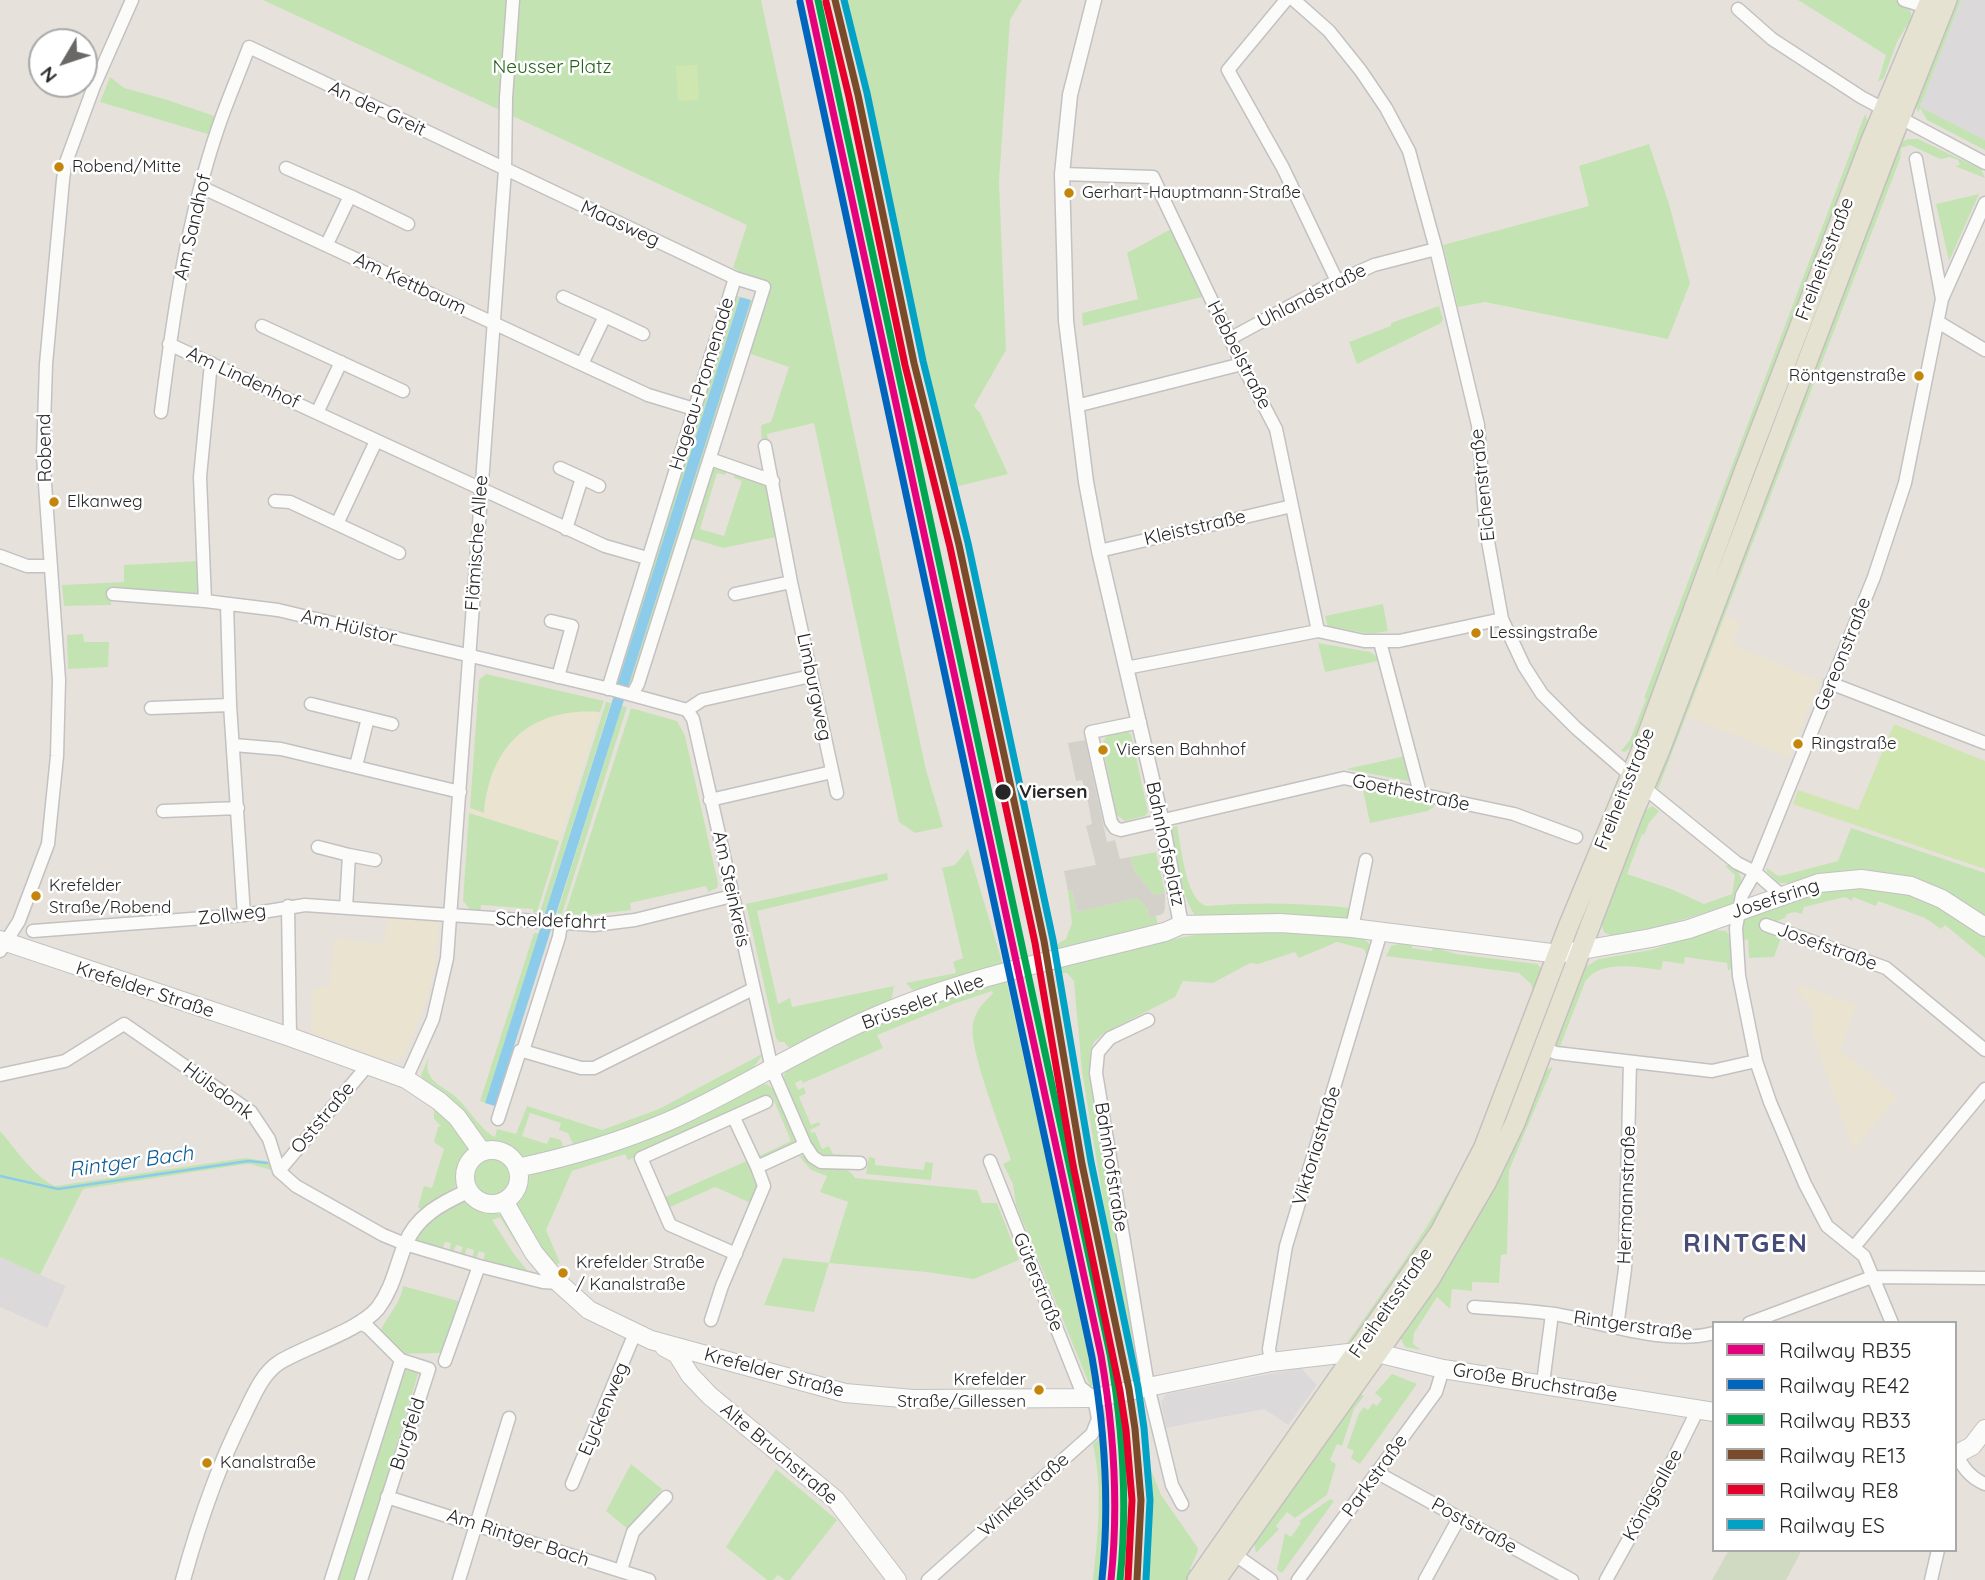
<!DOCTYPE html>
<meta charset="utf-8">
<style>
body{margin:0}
#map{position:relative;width:1985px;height:1580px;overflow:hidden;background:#e6e2db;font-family:Quicksand,sans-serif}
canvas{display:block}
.legend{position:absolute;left:1712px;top:1321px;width:245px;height:231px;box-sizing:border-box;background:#fff;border:2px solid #a9a9a9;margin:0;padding:9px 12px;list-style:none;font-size:21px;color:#272727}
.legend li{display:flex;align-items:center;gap:14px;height:35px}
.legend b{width:35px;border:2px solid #a9a9a9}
.north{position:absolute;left:28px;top:28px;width:70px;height:70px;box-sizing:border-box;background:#fff;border:2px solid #a9a9a9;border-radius:50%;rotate:231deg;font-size:19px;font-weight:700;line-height:28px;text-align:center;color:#272727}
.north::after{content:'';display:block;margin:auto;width:24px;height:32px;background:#6a6866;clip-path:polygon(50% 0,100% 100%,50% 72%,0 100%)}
</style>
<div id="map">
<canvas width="1985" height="1580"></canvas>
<ul class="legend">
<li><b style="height:9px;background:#e5007d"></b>Railway RB35</li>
<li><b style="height:9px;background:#0065bd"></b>Railway RE42</li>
<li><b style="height:9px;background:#00a651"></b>Railway RB33</li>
<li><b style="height:9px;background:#7a4b2a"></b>Railway RE13</li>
<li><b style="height:9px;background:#e4002b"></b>Railway RE8</li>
<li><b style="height:9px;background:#02a2c6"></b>Railway ES</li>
</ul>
<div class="north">N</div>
</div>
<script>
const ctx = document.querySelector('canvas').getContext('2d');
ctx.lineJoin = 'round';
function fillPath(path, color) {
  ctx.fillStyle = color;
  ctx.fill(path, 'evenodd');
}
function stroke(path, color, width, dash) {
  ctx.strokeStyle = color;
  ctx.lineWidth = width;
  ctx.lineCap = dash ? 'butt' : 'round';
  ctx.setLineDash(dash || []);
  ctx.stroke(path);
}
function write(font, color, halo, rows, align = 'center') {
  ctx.font = font + ' Quicksand,sans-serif';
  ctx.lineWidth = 5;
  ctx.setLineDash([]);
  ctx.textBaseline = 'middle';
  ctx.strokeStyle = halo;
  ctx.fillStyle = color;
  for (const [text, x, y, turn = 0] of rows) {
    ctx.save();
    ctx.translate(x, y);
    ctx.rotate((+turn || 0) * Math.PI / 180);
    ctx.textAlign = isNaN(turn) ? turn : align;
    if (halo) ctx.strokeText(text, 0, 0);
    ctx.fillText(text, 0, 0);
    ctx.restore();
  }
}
fillPath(new Path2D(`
 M1961,0H1985V140L1920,107Z
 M0,1257L66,1286L47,1328L0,1307Z
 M1301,1368L1317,1385L1288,1425L1264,1409L1166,1428L1161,1402L1166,1394Z`), '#dcd9db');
fillPath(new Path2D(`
 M1725,616L1740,622L1732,645L1820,681L1789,757L1687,716Z
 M579,711L600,712L559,841L469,813L470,808L484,812L486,792L496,762L512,740L530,725L556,714Z
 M389,916L439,919L434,970L428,996L406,1052L402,1057L389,1061L311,1033L313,989L330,986L334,939L383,944Z
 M1799,985L1856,1005L1840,1050L1897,1097L1853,1150L1812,1030L1813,1009L1797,990Z`), '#eae3cf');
fillPath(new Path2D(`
 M263,0H761L926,770L943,827L915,833L899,822L814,423L767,434L769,446L762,448L761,425L771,422L789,367L748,353L770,285L738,275L739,271L733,268L747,225Z
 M842,0H1022L1010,20L999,182L1006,350L974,406L980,413L1008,474L955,487L944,446L940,444L910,316L865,87Z
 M1798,0H1895C1905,4 1910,6 1912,17L1897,42L1884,78L1878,82L1886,55Z
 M1954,0H1961L1920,107L1985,140V150L1927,120L1920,108L1918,113L1915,102Z
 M110,77L124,88L168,100L217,117L211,135L100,102Z
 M1865,114L1870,126L1637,736L1632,746L1625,752L1621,751L1630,740L1646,699L1644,698Z
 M1908,139H1918L1981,169L1985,178L1955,166L1960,165L1958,160L1950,157L1940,159L1910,145L1901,148L1900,159L1658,789L1654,784L1898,143Z
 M1649,144L1669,204L1690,283L1668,339L1485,302L1458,307L1443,245L1589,206L1579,166Z
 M1979,194L1949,261L1936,204Z
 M1171,229L1202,297L1083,326L1082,313L1138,299L1127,253Z
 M735,295L740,297L619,682L613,681Z
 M751,300L756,302L634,686L629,684Z
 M1439,306L1443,319L1441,323L1357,364L1349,342L1391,326V323Z
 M712,467L726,472L725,475L717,473L700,529L724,536L742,481L734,478L735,474L765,484L776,537L723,548L690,538Z
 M197,561L199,592L195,595L112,590L111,605L64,606L62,585L124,582V565Z
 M1383,604L1388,631L1371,634L1328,626L1325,616Z
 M83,634L84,642H109L108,667L68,669L67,635Z
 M1318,643L1370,652L1376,656L1378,661L1325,672Z
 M486,674L604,701L600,712C531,707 490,745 484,813L470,808L479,680Z
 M606,702L611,703L545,913L540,912Z
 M622,706L627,707L562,914L557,913Z
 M631,708L677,721L685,736L718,883L717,888L708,892L706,886L630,903L631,910L588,915L565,914Z
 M1127,731L1131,734L1148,812L1145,816L1125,821L1117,815L1102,744L1107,735Z
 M1406,756L1411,780L1408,781L1346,769Z
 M1363,790H1371L1435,806L1428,811L1370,823Z
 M1652,806L1659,811L1649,823L1644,835L1642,834L1627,874L1671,889L1704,904L1732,894L1735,875L1725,866L1731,864C1746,875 1745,894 1730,905L1646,931L1613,937L1604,932L1601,924L1644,812Z
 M469,813L559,841L537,912L533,913V909L481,905L480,914H469V908L463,901Z
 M1177,826C1181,845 1186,902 1207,906C1256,902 1302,903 1351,908L1349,918L1345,920L1285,914L1197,917C1181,902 1175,850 1170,828Z
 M1851,828L1985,873V917L1833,872L1791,883H1779L1767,872V868L1778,876L1784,875L1838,861Z
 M968,849L1004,968L915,993L906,983L956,973L953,962L963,958L942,868L955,865Z
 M1156,852L1165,893L1154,895L1135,872L1130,857Z
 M887,873L888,880L757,911L778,1004L790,998L792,1007L894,986L891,1002L791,1050L784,1042H779L776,1038L746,904Z
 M1850,885L1911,892L1985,933V958L1945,925L1941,929L1925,918L1878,901L1876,906L1853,897L1852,901L1845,897L1804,907L1802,914L1795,912L1787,914L1785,918L1772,923L1763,920L1759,930L1781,938L1774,957L1749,958L1748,939L1742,941L1741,928L1745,918L1819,890Z
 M1072,890L1077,912L1138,898L1147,908L1149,918L1156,916L1158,925L1053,955L1052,947L1066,939L1072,923L1068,891Z
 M1256,929L1359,937L1368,942L1370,947L1367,957L1364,949L1337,942L1299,958L1295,952L1258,964L1250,963L1213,983L1183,981L1175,997L1104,1033L1094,1042L1090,1052V1073L1139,1377L1132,1378L1082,1071L1074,981L1067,973H1057L1055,965L1194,935Z
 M1713,930L1726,931L1729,935L1733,967L1728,971L1727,963L1685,957L1684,964L1663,961L1661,970C1637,967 1599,959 1585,982L1559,1049L1556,1045L1585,967L1599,959L1651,950Z
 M534,933H539L485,1103L480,1101Z
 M1402,943L1412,944V948L1432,951L1433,947L1456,954L1537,964L1546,973L1488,1124L1437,1225L1363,1337L1344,1347C1388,1285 1434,1221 1469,1154C1495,1103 1513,1048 1534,995L1531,984L1519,973L1386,956L1391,946Z
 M1006,978L1096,1385L1090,1386L1016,1205L1013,1184L1003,1164L1011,1160C1002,1132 968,1048 973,1024C975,1011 984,1002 993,993L992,991L956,1003L877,1035L883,1048L803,1083L801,1080L795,1083L798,1090L804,1087L806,1093L799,1097L811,1125L819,1122L820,1125L810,1130L812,1133L815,1132L822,1149L829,1146L833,1154L850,1155L849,1160L825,1158L812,1148L783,1083L784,1075L790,1067L896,1015Z
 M762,1054C754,1087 609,1136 575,1149L568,1133L559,1130L561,1123L530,1113L522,1136L547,1144L550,1137L561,1140L565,1152L560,1148L536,1154V1158L523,1159L489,1144L470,1121L424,1081L421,1075L429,1057C428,1062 426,1068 429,1074C434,1085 451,1091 459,1100C469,1110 483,1132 495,1137L497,1129L516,1134L527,1106L602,1130L659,1109Z
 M1553,1066L1509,1170L1507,1254L1501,1255L1499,1283L1472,1282V1291L1452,1289L1450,1309L1437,1297L1414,1333L1413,1344L1421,1350L1405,1347L1401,1339V1333L1513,1143L1546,1071Z
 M767,1084L777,1092L799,1142L761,1162L757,1157L791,1141L772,1096L628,1160L625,1154L572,1171L546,1230L560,1263L550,1266L516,1209C514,1196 522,1183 531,1175L758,1085Z
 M434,1107L451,1121L468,1144L470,1151L460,1180L455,1187L421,1210L418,1207L424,1186L432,1188L444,1149L434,1142L438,1127L441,1126L434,1119Z
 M0,1131C16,1149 33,1176 55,1186L245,1158L266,1161L272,1165L271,1170L250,1164L239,1165L83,1189L40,1275L0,1257Z
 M799,1156C812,1155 850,1166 855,1178L977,1190L982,1203H997L1019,1260L974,1279L926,1272L829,1263L814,1312L764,1305L783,1258L829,1263L848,1202L820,1192L827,1176L811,1170Z
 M472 1177a20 20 0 1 1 40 0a20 20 0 1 1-40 0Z
 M869,1157L875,1158V1165L924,1170L925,1162L933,1163L931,1180L866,1174Z
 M749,1160L760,1187L753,1204L715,1187L668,1208L663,1198Z
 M466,1201C499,1203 508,1221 519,1248L500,1217L492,1220L514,1254L531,1275L483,1262L485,1253L479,1251L476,1260L472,1259L474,1250L467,1248L464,1256L460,1255L463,1247L456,1245L453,1253L449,1252L451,1243L445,1242L442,1250L413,1242C423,1220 444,1208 466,1201Z
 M403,1286L462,1302L447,1349L439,1353L401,1354L380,1333C386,1316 401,1304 403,1286Z
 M406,1366L419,1371L355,1580H337Z
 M1392,1374L1417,1384L1360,1464L1351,1458L1354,1451L1347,1448L1359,1413L1364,1407L1368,1410L1373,1403L1377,1406L1382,1399L1375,1393Z
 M1358,1393L1364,1396L1354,1409L1342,1446L1337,1444L1330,1460L1336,1464L1327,1495L1295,1518L1287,1512L1276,1526L1279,1529L1256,1553L1254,1542Z
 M1104,1435L1106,1543L1101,1580H1093C1098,1535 1103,1489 1093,1444Z
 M631,1464L662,1489L629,1530L606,1511Z
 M776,1469L837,1520L790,1580H785L778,1575L773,1580H767L726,1547Z
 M1151,1470L1161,1495L1198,1548L1197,1553L1190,1569L1195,1573L1190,1580H1142Z
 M1330,1499L1334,1501L1282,1573L1277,1570L1285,1533L1291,1537L1301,1523L1299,1521Z`), '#c4e3b3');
fillPath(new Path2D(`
 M1729,1550H1802L1786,1580H1712Z`), '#d0dac2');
fillPath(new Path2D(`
 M697,65L699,100L678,101L676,66Z
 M1894,724L1985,761V869L1793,804L1798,790L1858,810Z`), '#cfe6b0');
fillPath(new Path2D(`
 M1085,740L1107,842L1115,840L1120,859L1130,857L1135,872L1154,895L1165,893V909L1163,914L1149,918L1147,908L1138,898L1077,912L1072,890L1068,891L1064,871L1096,865L1086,826L1092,824L1088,802L1082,780L1076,781L1068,743Z`), '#d4d0ca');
fillPath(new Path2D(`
 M740,297L751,300L495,1106L485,1103Z`), '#8dcbea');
stroke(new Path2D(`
 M0,1176L58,1189L248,1161L267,1163`), '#8dcbea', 2.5);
const minor = new Path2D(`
 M1286,0L1228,70L1283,168L1337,281
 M1294,0L1329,31L1361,71L1386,108L1409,151L1436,249L1478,425L1486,530L1502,619L1524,666L1542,694L1576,728L1652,794L1737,863L1755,872L1781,895
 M1904,0L1927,7
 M1738,9L1772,39L1861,97L1985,163
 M286,168L350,196L327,244
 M1062,174L1153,177L1242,364L1276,429L1318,631
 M201,187L648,395L694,409
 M350,196L408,224
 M563,297L605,316L582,364
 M1942,299L1985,203
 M605,316L643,334
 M1938,322L1985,350
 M262,326L403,391
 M1231,338L1329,285L1374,265L1436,249
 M169,344L317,413
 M341,362L317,413L605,546L647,558
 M1076,406L1242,364
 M161,412C173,316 187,219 218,128C227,101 239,74 249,47L735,278L764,287L638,684L632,695
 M765,446L791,582L837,793
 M710,459L773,481
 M560,468L582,478L566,529
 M582,478L599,486
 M275,501L290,502L399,553
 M337,524L376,441
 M1099,551L1292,506
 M0,556L27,566H51
 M113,594L205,601L278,610L614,690L687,710L702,700L811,676
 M735,594L791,582
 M205,601L200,477L211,363
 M227,604L230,705L244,915
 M551,621L572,626L558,677
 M1380,642L1420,793
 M1126,668L1318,631L1364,641H1399L1502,619
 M1830,683L1985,743
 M608,689L735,278
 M311,704L368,718L356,766
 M151,708L230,705
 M687,710L693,719L772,1069L805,1145L813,1157L821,1162L860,1163
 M368,718L392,724
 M1140,722L1091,732L1111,822L1115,828L1121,830L1344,778L1514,814L1576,837
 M234,745L281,749L460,792
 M710,800L832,772
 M163,811L238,808
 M318,847L349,855L346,908
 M349,855L375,860
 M288,906L290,1037
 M1766,925L1886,968L1985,1050
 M1352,928L1366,860
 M33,931L244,915L305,905L594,925L635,920L732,896
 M0,951L19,921L48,844L57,756L59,680L43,456L46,364L63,180L65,165L94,86L132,0
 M1148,1020L1110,1038L1098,1052L1096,1073L1148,1386L1172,1485L1182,1504
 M1544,1048L1556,1053L1712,1071L1756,1061
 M523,1051L581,1068H594L753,989
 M0,1075L65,1061L124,1024L251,1112L269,1139L279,1171L296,1186L383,1235L405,1244L479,1266L543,1282L559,1283
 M406,1079L433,1019L447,958L505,170L506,98L513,0
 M734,1118L757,1167
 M498,1119L520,1051H523L559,937L561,924
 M279,1171L368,1065
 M1854,1247L1985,1089
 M736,1254L670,1225L641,1158L766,1102
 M1474,1307C1500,1309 1528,1310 1554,1314C1602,1322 1666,1346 1714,1333
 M711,1320L722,1286L764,1186L757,1167L805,1145
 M359,1323L368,1327L401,1360L429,1369L361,1580
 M1749,1323L1872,1277L1985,1278
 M1892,1323L1864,1256L1827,1226L1805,1184L1770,1102L1756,1061L1739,976L1736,928L1742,895L1755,872L1874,577L1905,483L1942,299L1916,159
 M1617,1327L1625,1269L1630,1062
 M445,1361L479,1266
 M1271,1362L1269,1349L1286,1246L1381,932
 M1543,1383L1552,1314
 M1956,1455C1964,1468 1970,1478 1985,1484
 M1376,1472L1572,1580
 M572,1484L635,1333
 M387,1497L649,1580
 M1234,1554L1271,1580
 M621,1570L633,1532L666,1497
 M331,1580L401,1360
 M459,1580L509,1418
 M928,1580L1092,1434L1098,1419L1094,1398L1080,1387L990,1161
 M1298,1580L1436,1392L1443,1369
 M1425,1580L1459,1518
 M1606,1580L1673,1460L1698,1409
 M1931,1580L1938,1550`);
const tertiary = new Path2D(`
 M1094,0L1070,95L1062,174L1066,321L1086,482L1099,551L1162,822L1181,925
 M183,1580C199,1522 217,1468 244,1415C253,1397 262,1373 280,1362C306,1346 359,1331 378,1308C393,1288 396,1267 405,1245C416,1216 442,1203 468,1191`);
const secondary = new Path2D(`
 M0,940L290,1037L406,1079L439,1101L457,1117L482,1152
 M465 1177a27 27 0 1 1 54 0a27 27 0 1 1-54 0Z
 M517,1168C569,1157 620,1142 669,1121C739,1090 803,1047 874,1017C966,977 1067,957 1165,932L1181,925L1280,923L1352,928L1559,954L1651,938L1689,929L1819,883L1861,879L1911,886L1942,899L1985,927
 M504,1201L534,1253L559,1283L589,1310L651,1340L845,1393L913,1399L1094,1398L1271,1362L1357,1352L1377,1353L1443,1369L1714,1412
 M664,1347L677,1354L690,1375L710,1396L836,1500L897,1580
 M1955,1455L1972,1446L1985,1429`);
const primary = new Path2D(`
 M1197,1580L1440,1232L1484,1147L1568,927L1644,744L1745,469L1872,138L1930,0
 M1216,1580L1430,1279L1486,1183L1515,1123L1632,816L1660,750L1886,154L1947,0`);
stroke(minor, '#c3c1c1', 15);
stroke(tertiary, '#c3c1c1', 17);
stroke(secondary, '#c3c1c1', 20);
stroke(primary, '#c3c1bf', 22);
stroke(minor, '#fbfbfa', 12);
stroke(tertiary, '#fbfbfa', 14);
stroke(secondary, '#fbfbfa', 18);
stroke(primary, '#e6e2d1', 19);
stroke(new Path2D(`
 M809,0L1101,1355C1114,1430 1119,1504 1111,1580`), '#e5007d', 7);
stroke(new Path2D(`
 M800,2L1092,1357C1105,1431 1110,1504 1102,1579`), '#0065bd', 7);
stroke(new Path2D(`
 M818,0L1110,1354C1123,1429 1128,1503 1120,1580`), '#00a651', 7);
stroke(new Path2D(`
 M835,0L858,95L914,363L959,545L1044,941L1082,1164L1129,1389L1135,1429L1141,1500L1137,1580`), '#7a4b2a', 7);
stroke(new Path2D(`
 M826,2L849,97L905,365L950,547L1035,943L1073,1165L1120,1391L1126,1430L1132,1500L1128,1580`), '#e4002b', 7);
stroke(new Path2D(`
 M844,0L867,93L923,361L968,543L1053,940L1091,1162L1138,1387L1144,1428L1150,1500L1146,1580`), '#02a2c6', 7);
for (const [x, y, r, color] of [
 [59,167,6,"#c3860a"],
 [1069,193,6,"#c3860a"],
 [1919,376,6,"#c3860a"],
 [54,502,6,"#c3860a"],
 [1476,633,6,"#c3860a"],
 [1798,744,6,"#c3860a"],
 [1103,750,6,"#c3860a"],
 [1003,792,9,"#272727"],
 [36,896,6,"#c3860a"],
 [563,1273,6,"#c3860a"],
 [1039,1390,6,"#c3860a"],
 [207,1463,6,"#c3860a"]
]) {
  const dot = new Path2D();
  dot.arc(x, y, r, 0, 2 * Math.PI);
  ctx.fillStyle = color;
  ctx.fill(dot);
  stroke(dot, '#fff', 2.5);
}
write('17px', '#272727', '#fff', [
 ["Robend/Mitte",72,167],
 ["Gerhart-Hauptmann-Straße",1082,193],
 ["Röntgenstraße",1906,376,"right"],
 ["Elkanweg",67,502],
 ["Lessingstraße",1489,633],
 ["Ringstraße",1811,744],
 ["Viersen Bahnhof",1116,750],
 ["Krefelder",49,886],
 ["Straße/Robend",49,908],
 ["Krefelder Straße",576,1263],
 ["/ Kanalstraße",576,1285],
 ["Krefelder",1026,1380,"right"],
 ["Straße/Gillessen",1026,1402,"right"],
 ["Kanalstraße",220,1463]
], 'left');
write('19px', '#226318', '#fff', [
 ["Neusser Platz",552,67]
]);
write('19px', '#272727', '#fff', [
 ["An der Greit",377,109,25],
 ["Maasweg",620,224,25],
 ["Am Sandhof",193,227,-77],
 ["Freiheitsstraße",1825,259,-69],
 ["Am Kettbaum",410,284,25],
 ["Uhlandstraße",1312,296,-27],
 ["Hebbelstraße",1239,355,63],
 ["Am Lindenhof",243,378,25],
 ["Hageau-Promenade",702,384,-73],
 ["Robend",45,448,-91],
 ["Eichenstraße",1483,485,-96],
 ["Kleiststraße",1195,528,-13],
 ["Flämische Allee",477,543,-86],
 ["Am Hülstor",349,627,13],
 ["Gereonstraße",1843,654,-68],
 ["Limburgweg",814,687,78],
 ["Freiheitsstraße",1625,789,-68],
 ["Goethestraße",1411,793,12],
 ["Bahnhofsplatz",1165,844,78],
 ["Am Steinkreis",731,889,78],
 ["Josefsring",1775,899,-18],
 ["Zollweg",232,915,-7],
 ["Scheldefahrt",551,921,2],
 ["Josefstraße",1827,947,20],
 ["Krefelder Straße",145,990,18],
 ["Brüsseler Allee",923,1002,-20],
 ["Hülsdonk",218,1091,37],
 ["Oststraße",323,1118,-50],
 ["Viktoriastraße",1317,1146,-73],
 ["Bahnhofstraße",1111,1167,81],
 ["Hermannstraße",1627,1195,-88],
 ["Güterstraße",1038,1282,68],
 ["Freiheitsstraße",1391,1303,-55],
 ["Rintgerstraße",1633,1326,8],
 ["Krefelder Straße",774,1373,15],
 ["Große Bruchstraße",1535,1383,9],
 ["Eyckenweg",604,1409,-67],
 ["Burgfeld",408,1434,-72],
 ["Alte Bruchstraße",779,1454,40],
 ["Parkstraße",1375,1476,-54],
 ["Winkelstraße",1024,1495,-42],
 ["Königsallee",1653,1495,-61],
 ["Poststraße",1474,1526,29],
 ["Am Rintger Bach",518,1538,18]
]);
write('bold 19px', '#272727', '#fff', [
 ["Viersen",1019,792]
], 'left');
write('italic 21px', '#0b5c97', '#fff', [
 ["Rintger Bach",131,1162,-8]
]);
ctx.letterSpacing = '2px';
write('bold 26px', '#474c77', '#fff', [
 ["RINTGEN",1746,1244]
]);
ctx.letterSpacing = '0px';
</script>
